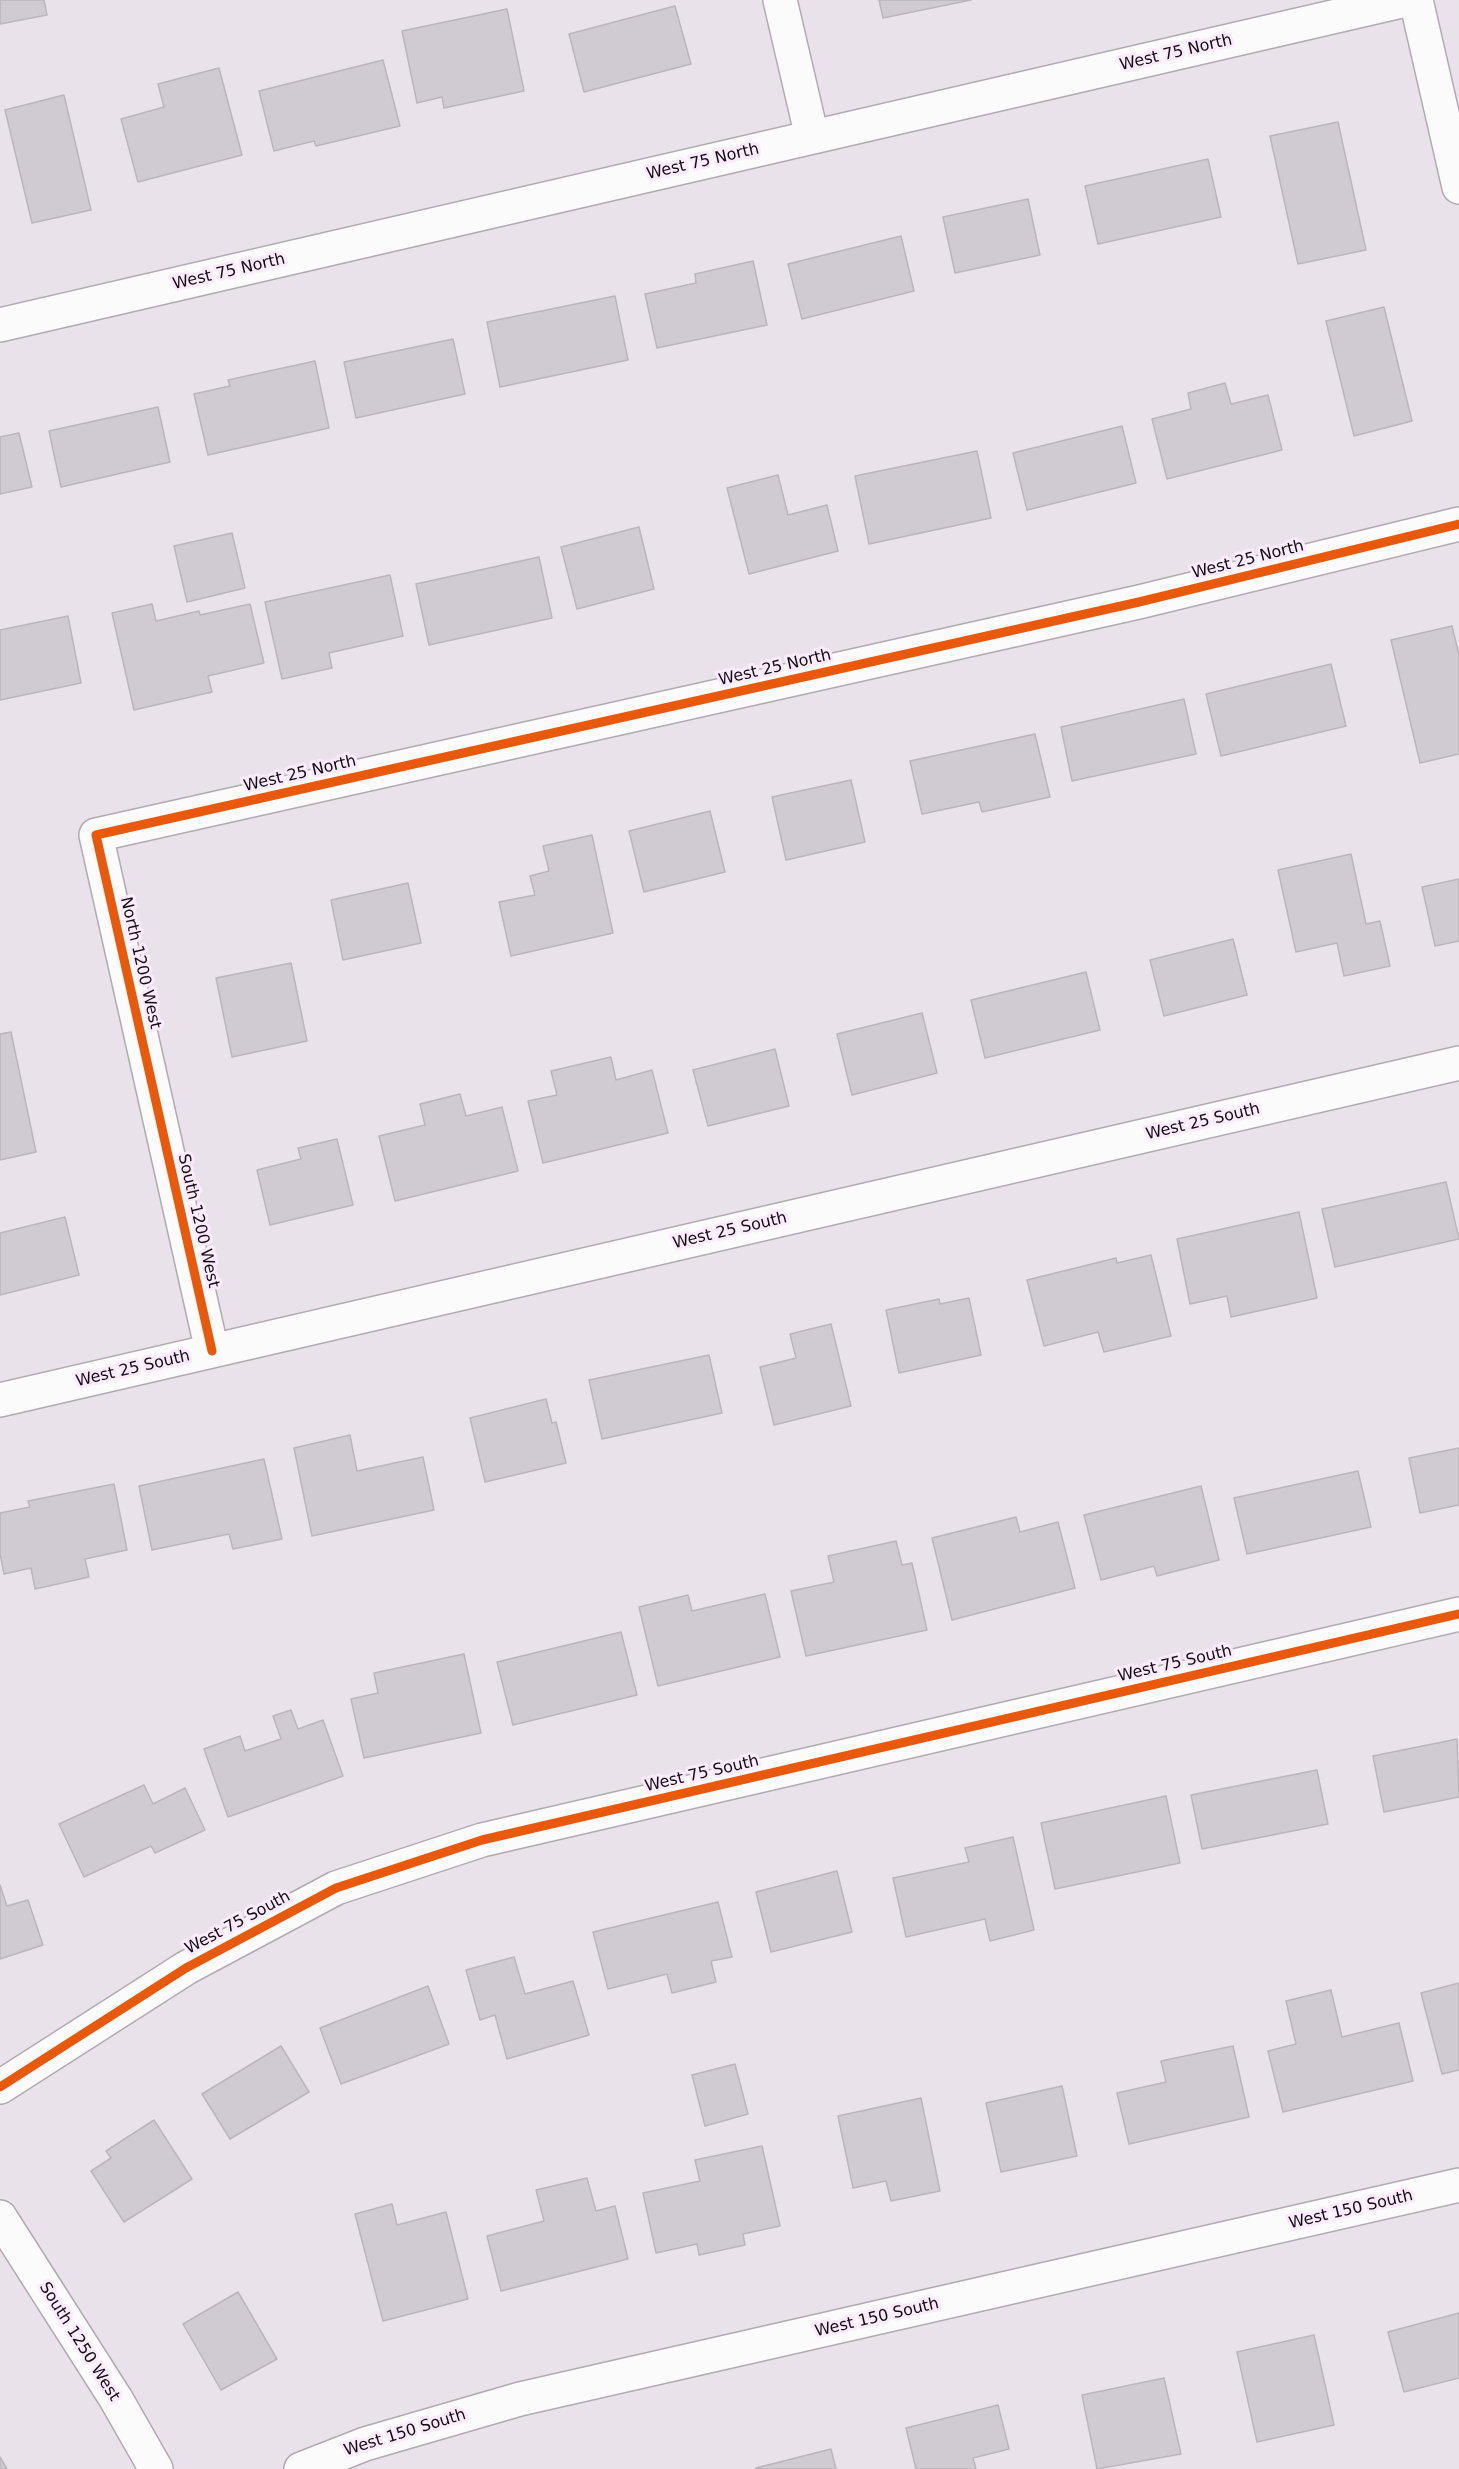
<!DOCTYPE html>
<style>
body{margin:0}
canvas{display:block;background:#eae2ea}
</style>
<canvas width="1459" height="2469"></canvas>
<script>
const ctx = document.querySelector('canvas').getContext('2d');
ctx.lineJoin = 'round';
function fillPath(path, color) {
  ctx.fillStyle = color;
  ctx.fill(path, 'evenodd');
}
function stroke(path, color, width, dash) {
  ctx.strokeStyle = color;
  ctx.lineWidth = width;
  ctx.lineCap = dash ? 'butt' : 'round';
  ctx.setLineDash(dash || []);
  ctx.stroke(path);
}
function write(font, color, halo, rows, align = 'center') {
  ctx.font = font + ' "DejaVu Sans",sans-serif';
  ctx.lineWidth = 6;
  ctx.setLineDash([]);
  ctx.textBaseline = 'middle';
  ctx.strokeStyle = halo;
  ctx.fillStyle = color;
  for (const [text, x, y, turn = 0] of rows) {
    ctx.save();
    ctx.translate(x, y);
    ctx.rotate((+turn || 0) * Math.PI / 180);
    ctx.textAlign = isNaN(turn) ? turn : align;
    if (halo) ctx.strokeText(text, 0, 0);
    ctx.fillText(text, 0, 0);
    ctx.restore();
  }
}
const building = new Path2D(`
 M0,0H44L47,15L0,24Z
 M879,0H971L883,18Z
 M675,6L691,64L584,92L569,34Z
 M507,9L524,91L444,108L442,97L417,103L402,31Z
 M383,60L400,126L316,146L314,141L274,151L259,91Z
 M219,68L242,155L138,182L121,119L164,107L158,84Z
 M64,95L91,210L32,223L5,110Z
 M1338,122L1366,250L1298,264L1270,136Z
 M1208,159L1221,217L1098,244L1085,186Z
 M1028,199L1040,255L955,273L943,217Z
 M901,236L914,291L802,319L788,264Z
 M753,261L767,325L657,348L645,294L696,283L695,274Z
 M615,296L628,360L500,387L487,322Z
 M1384,307L1412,421L1354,436L1326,321Z
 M453,339L465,394L356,418L344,362Z
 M315,361L329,428L208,455L194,394L230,386L228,380Z
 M1225,383L1231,404L1268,395L1282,450L1167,479L1152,419L1191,409L1188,393Z
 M158,407L170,462L61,487L49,431Z
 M1122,426L1136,483L1027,510L1013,453Z
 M19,433L32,487L0,494V437Z
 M977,451L991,518L869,544L855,476Z
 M778,475L788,515L827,505L838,551L749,574L727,488Z
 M639,527L654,589L577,609L561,547Z
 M232,533L245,588L187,602L174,546Z
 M539,557L552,618L429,645L416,584Z
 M390,575L403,636L329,653L332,668L282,679L265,602Z
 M152,604L156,621L199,611L200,615L250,604L264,663L208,676L212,692L134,710L112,613Z
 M68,616L81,683L0,700V630Z
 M1452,626L1459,655V754L1420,763L1391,640Z
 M1331,664L1346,726L1221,756L1206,694Z
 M1184,699L1196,754L1072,781L1061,727Z
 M1035,734L1050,797L982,812L979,802L922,814L910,761Z
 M851,780L865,842L786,860L772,797Z
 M710,811L725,872L644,892L629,831Z
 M592,835L613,933L511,956L499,902L535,895L530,876L549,871L543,846Z
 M1351,854L1366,924L1380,921L1390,966L1344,976L1337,943L1296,952L1278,870Z
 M1459,879V941L1435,946L1422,887Z
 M408,883L421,943L343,960L331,900Z
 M1233,939L1247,995L1164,1016L1150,960Z
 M291,963L307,1041L232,1057L216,978Z
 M1086,972L1100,1030L985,1058L971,1000Z
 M922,1013L937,1073L852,1095L837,1034Z
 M11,1032L36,1152L0,1160V1034Z
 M775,1049L789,1106L708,1126L693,1070Z
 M611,1057L616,1080L652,1070L668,1133L543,1163L528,1101L557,1095L551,1071Z
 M460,1094L466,1116L502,1107L518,1171L395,1201L379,1136L425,1125L420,1104Z
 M337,1139L353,1205L270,1225L257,1170L301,1159L298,1148Z
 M1446,1182L1459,1239L1335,1267L1322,1209Z
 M1299,1212L1317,1298L1231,1317L1227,1296L1190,1304L1177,1239Z
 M65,1217L79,1275L0,1295V1233Z
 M1151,1255L1171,1336L1104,1352L1098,1332L1044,1346L1027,1280L1116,1258L1117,1263Z
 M969,1298L981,1355L899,1373L886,1310L939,1299L940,1304Z
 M831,1324L851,1406L774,1425L760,1367L796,1358L790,1334Z
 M709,1355L722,1413L602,1439L589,1380Z
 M546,1399L552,1423L556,1422L566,1463L485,1482L470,1418Z
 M350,1435L357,1471L423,1457L434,1510L312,1536L294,1448Z
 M1459,1448V1505L1420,1513L1409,1458Z
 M264,1459L282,1539L233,1549L229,1534L152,1550L139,1486Z
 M1358,1471L1371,1527L1247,1554L1234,1498Z
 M114,1484L127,1550L85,1559L89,1577L35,1589L31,1568L4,1574L0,1554V1513L30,1507L28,1501Z
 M1201,1486L1219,1560L1157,1576L1154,1566L1101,1580L1084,1515Z
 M1016,1517L1020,1532L1058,1522L1075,1588L952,1620L932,1538Z
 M896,1541L902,1565L912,1563L927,1630L806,1656L791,1591L834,1582L828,1556Z
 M765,1594L780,1657L658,1686L639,1607L688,1595L692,1611Z
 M621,1632L637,1695L513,1725L497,1662Z
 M464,1654L481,1733L364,1758L351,1699L378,1693L374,1673Z
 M291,1710L298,1729L323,1720L343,1776L228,1817L204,1749L240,1736L245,1751L281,1739L273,1716Z
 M1457,1739L1459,1797L1384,1812L1373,1756Z
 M1317,1770L1328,1824L1202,1849L1191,1795Z
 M144,1785L153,1804L185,1788L205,1830L155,1853L151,1846L84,1877L59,1824Z
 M1166,1796L1180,1863L1055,1889L1041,1823Z
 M1013,1837L1034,1930L990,1941L985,1919L906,1937L893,1878L969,1862L965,1848Z
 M837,1871L852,1932L771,1952L756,1892Z
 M0,1885L7,1906L28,1900L43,1945L0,1959Z
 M718,1902L732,1957L711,1961L716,1982L672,1993L667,1974L608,1989L593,1932Z
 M514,1957L525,1994L573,1981L589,2035L507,2059L495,2015L480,2020L466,1970Z
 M1459,1983V2070L1442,2074L1421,1993Z
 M428,1986L449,2044L341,2084L320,2028Z
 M1331,1990L1342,2037L1399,2023L1413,2081L1283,2112L1268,2051L1296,2044L1286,2001Z
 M281,2046L309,2092L230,2139L202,2094Z
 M1233,2046L1249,2117L1129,2144L1117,2093L1166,2082L1161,2061Z
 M735,2064L748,2114L705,2126L692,2075Z
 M1062,2086L1077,2156L1001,2172L986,2103Z
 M921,2098L940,2191L891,2201L886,2181L853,2188L838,2116Z
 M154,2120L192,2179L124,2222L91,2171L111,2158L106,2151Z
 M762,2146L780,2226L743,2234L745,2245L699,2255L697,2244L656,2253L643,2193L700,2181L695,2160Z
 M587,2178L596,2211L615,2206L628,2259L501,2291L487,2236L544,2221L536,2190Z
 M392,2204L397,2225L446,2212L468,2299L383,2321L355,2214Z
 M238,2292L277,2359L221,2390L183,2324Z
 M1459,2313V2378L1404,2392L1388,2332Z
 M1314,2335L1334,2425L1257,2442L1237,2352Z
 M1164,2378L1181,2454L1097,2469L1082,2395Z
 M998,2405L1009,2449L973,2458L976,2469H916L906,2428Z
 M831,2449L836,2469H756V2468Z
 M0,2457L7,2469H0Z`);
fillPath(building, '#d0cad2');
stroke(building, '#bbb5bc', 1.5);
const minor = new Path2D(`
 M780,0L812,137
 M1416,0L1459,187
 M0,325L1406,0
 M212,1351L96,835L1139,602L1459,524
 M0,1400L1459,1063
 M0,2087L186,1968L336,1888L482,1840L1459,1614
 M0,2217L116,2399L156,2469
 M301,2469L365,2444L520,2399L1459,2185`);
stroke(minor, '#b1abb1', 36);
stroke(minor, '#fcfbfc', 33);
stroke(new Path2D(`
 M212,1351L96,835L1139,602L1459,524
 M0,2087L186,1968L336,1888L482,1840L1459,1614`), '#e8590c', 9);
write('16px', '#120c12', '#fbebfc', [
 ["West 75 North",1176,53,-13],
 ["West 75 North",703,162,-13],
 ["West 75 North",229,272,-13],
 ["West 25 North",1248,560,-14],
 ["West 25 North",775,668,-13],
 ["West 25 North",300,774,-13],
 ["North 1200 West",140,963,77],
 ["West 25 South",1203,1122,-13],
 ["South 1200 West",198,1221,77],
 ["West 25 South",730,1231,-13],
 ["West 25 South",133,1369,-13],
 ["West 75 South",1175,1664,-13],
 ["West 75 South",702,1774,-13],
 ["West 75 South",238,1923,-28],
 ["West 150 South",1351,2210,-13],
 ["West 150 South",877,2318,-13],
 ["South 1250 West",79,2342,58],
 ["West 150 South",405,2433,-17]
]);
</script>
